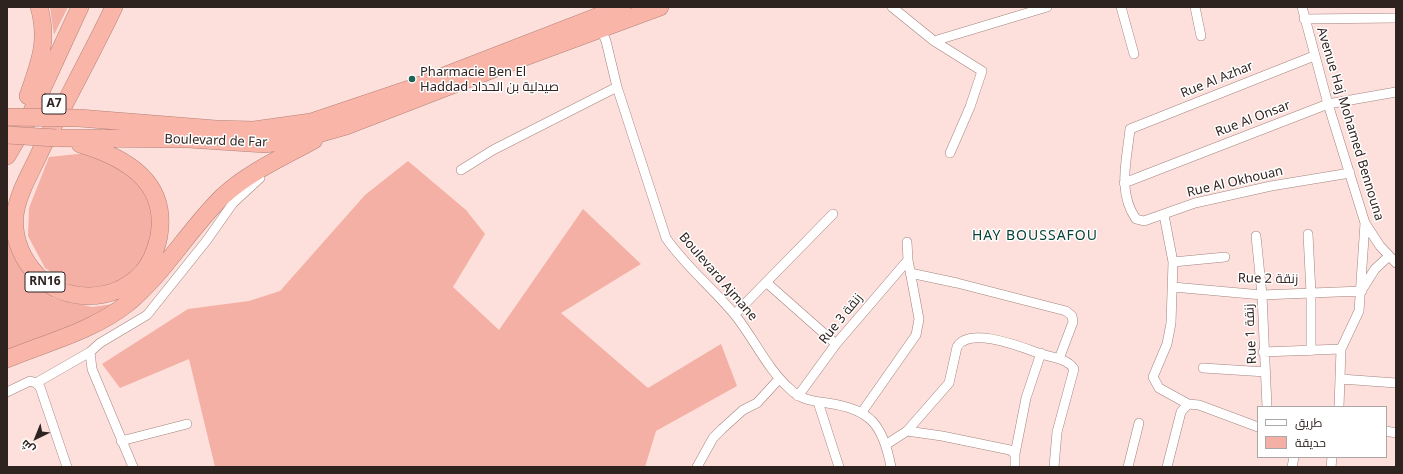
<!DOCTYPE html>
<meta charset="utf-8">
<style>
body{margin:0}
#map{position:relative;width:1403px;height:474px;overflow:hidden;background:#fde0db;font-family:"Noto Sans",Cairo,sans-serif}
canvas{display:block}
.frame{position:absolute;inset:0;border:8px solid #2f2320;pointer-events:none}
.legend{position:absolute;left:1257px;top:406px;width:130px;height:52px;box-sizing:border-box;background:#fff;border:1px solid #aca7a6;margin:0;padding:5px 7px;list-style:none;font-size:12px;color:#2f2320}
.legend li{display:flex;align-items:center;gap:8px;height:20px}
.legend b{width:20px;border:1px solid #aca7a6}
.north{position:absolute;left:16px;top:418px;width:40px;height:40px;-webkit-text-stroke:3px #fff;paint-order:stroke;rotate:223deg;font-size:11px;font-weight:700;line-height:16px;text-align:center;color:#2f2320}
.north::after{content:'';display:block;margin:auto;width:14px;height:18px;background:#2f2320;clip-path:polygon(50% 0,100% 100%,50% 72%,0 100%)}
</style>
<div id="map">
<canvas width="1403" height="474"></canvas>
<div class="frame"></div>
<ul class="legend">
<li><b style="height:5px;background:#fff"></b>طريق</li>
<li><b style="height:11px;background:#f4b0a4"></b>حديقة</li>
</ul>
<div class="north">ش</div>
</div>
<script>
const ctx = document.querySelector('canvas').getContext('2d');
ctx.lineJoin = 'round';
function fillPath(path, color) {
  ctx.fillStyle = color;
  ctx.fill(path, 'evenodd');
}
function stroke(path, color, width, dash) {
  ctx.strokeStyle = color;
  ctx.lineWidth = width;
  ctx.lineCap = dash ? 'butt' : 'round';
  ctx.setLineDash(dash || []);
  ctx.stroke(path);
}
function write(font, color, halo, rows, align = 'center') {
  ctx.font = font + ' "Noto Sans",Cairo,sans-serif';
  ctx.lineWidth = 3;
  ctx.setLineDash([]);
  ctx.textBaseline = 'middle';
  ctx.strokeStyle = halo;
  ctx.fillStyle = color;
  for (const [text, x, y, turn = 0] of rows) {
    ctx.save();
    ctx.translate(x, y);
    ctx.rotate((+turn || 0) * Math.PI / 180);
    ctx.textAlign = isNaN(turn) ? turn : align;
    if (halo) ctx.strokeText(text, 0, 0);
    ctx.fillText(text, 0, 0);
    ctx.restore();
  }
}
fillPath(new Path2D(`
 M50,7H68L54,35Z
 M87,153L120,168L143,184L154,202L150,247L140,262L124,279L100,287H73L45,268L28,236L29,208L49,157Z
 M408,161L466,210L485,234L453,287L499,330L583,209L641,264L561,313L648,388L721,344L737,386L656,431L645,467H215L189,359L120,388L102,364L188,309L249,301L280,291L365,195Z
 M9,241L21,268L54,298L92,307L120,303L99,315L7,353V245Z`), '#f4b0a4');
const street = new Path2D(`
 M892,7L934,41L982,71L970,107L950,153
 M1121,7L1134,54
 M1195,7L1201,36
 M1302,7L1328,104L1365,223L1380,246L1396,263
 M1304,19L1396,18
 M601,29L606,41L617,87L666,238C686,267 713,288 735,315C755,340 767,369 791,390C801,400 814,401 827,403C871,409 883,425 891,467
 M934,41L1047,7
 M1314,56L1130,129C1127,160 1117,192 1136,219L1144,221L1195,203L1271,186L1350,173
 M461,170L493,150L617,87
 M1124,183L1328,104L1396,92
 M1164,215L1173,262L1171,323L1167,344L1153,377L1159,388L1188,404
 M1308,234L1311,293V351
 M1256,236L1262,295L1267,407
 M1173,262L1225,257
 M910,273L957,283L1066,311L1072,316L1073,322L1059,359
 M767,283L836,344
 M1173,287L1262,295L1362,291
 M1363,288L1375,269L1389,256
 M735,314L833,214
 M1263,352L1341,349
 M1203,368L1266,372
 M1341,379L1396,383
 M36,383L90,352
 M7,392L30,381L36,383L40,387L67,467
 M798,396L836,344L908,260
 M818,402L839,467
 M1339,407L1341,349L1359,311L1365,223
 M862,412L916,335L919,319L908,260L907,242
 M907,431L949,383L957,347C969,325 1024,348 1041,354C1052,357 1068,359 1074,369L1057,432L1054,467
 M1386,431L1396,433
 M121,441L187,424
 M887,444L907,431L942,436L1010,450L1015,454V467
 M1015,454L1026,398L1041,353
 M133,467L92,369L90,352L100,343L147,315L207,240L233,203L260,178
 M697,467L713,438L722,429L743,410L757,403L779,379
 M1128,467L1139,423
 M1167,467L1181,412L1188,404L1199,405L1258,427
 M1292,467L1294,457
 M1331,467L1332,457`);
const highway = new Path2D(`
 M28,96C39,64 49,41 39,7
 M79,118L216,129L254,130L311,122L418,86L622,7
 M56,138L188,139L265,144L304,138L346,126L522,58L660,7
 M80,144C125,157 168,182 159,236C156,250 150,265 141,274C113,303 65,303 37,275C21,258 13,238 15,215C18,192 32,171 41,150C65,102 91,55 114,7
 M7,156L27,122L80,7
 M7,359C48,342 93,331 128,303C165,272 189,229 223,196C249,172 283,157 314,140`);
stroke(street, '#a3837e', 10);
stroke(highway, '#b38279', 18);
stroke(street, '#fff', 9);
stroke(highway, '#fab5a9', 17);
const highwayBridge = new Path2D(`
 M7,117L79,118
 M7,135L56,138`);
stroke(highwayBridge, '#b38279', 18, []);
stroke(highwayBridge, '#fab5a9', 17);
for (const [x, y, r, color] of [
 [412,79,4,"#1d6356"]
]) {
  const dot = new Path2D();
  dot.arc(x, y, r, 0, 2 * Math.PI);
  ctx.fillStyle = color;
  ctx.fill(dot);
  stroke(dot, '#fff', 1.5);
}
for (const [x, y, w] of [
 [54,104,24],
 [45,282,40]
]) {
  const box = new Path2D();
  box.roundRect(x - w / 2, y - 10, w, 20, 3);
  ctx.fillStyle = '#fff';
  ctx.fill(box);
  stroke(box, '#2f2320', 1);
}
write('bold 12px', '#2f2320', null, [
 ["A7",54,104],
 ["RN16",45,282]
]);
write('13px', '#2f2320', '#fff', [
 ["Pharmacie Ben El",420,72],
 ["Haddad صيدلية بن الحداد",420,87]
], 'left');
write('13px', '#2f2320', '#fff', [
 ["Rue Al Azhar",1217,80,-22],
 ["Rue Al Onsar",1253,119,-21],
 ["Avenue Haj Mohamed Bennouna",1350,124,73],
 ["Boulevard de Far",216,141,2],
 ["Rue Al Okhouan",1235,182,-13],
 ["Boulevard Ajmane",718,277,49],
 ["Rue 2 زنقة",1268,279,1],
 ["Rue 3 زنقة",841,319,-51],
 ["Rue 1 زنقة",1251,334,-93]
]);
ctx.letterSpacing = '1px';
write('14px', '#074339', '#fff', [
 ["HAY BOUSSAFOU",1035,236]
]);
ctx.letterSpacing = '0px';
</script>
